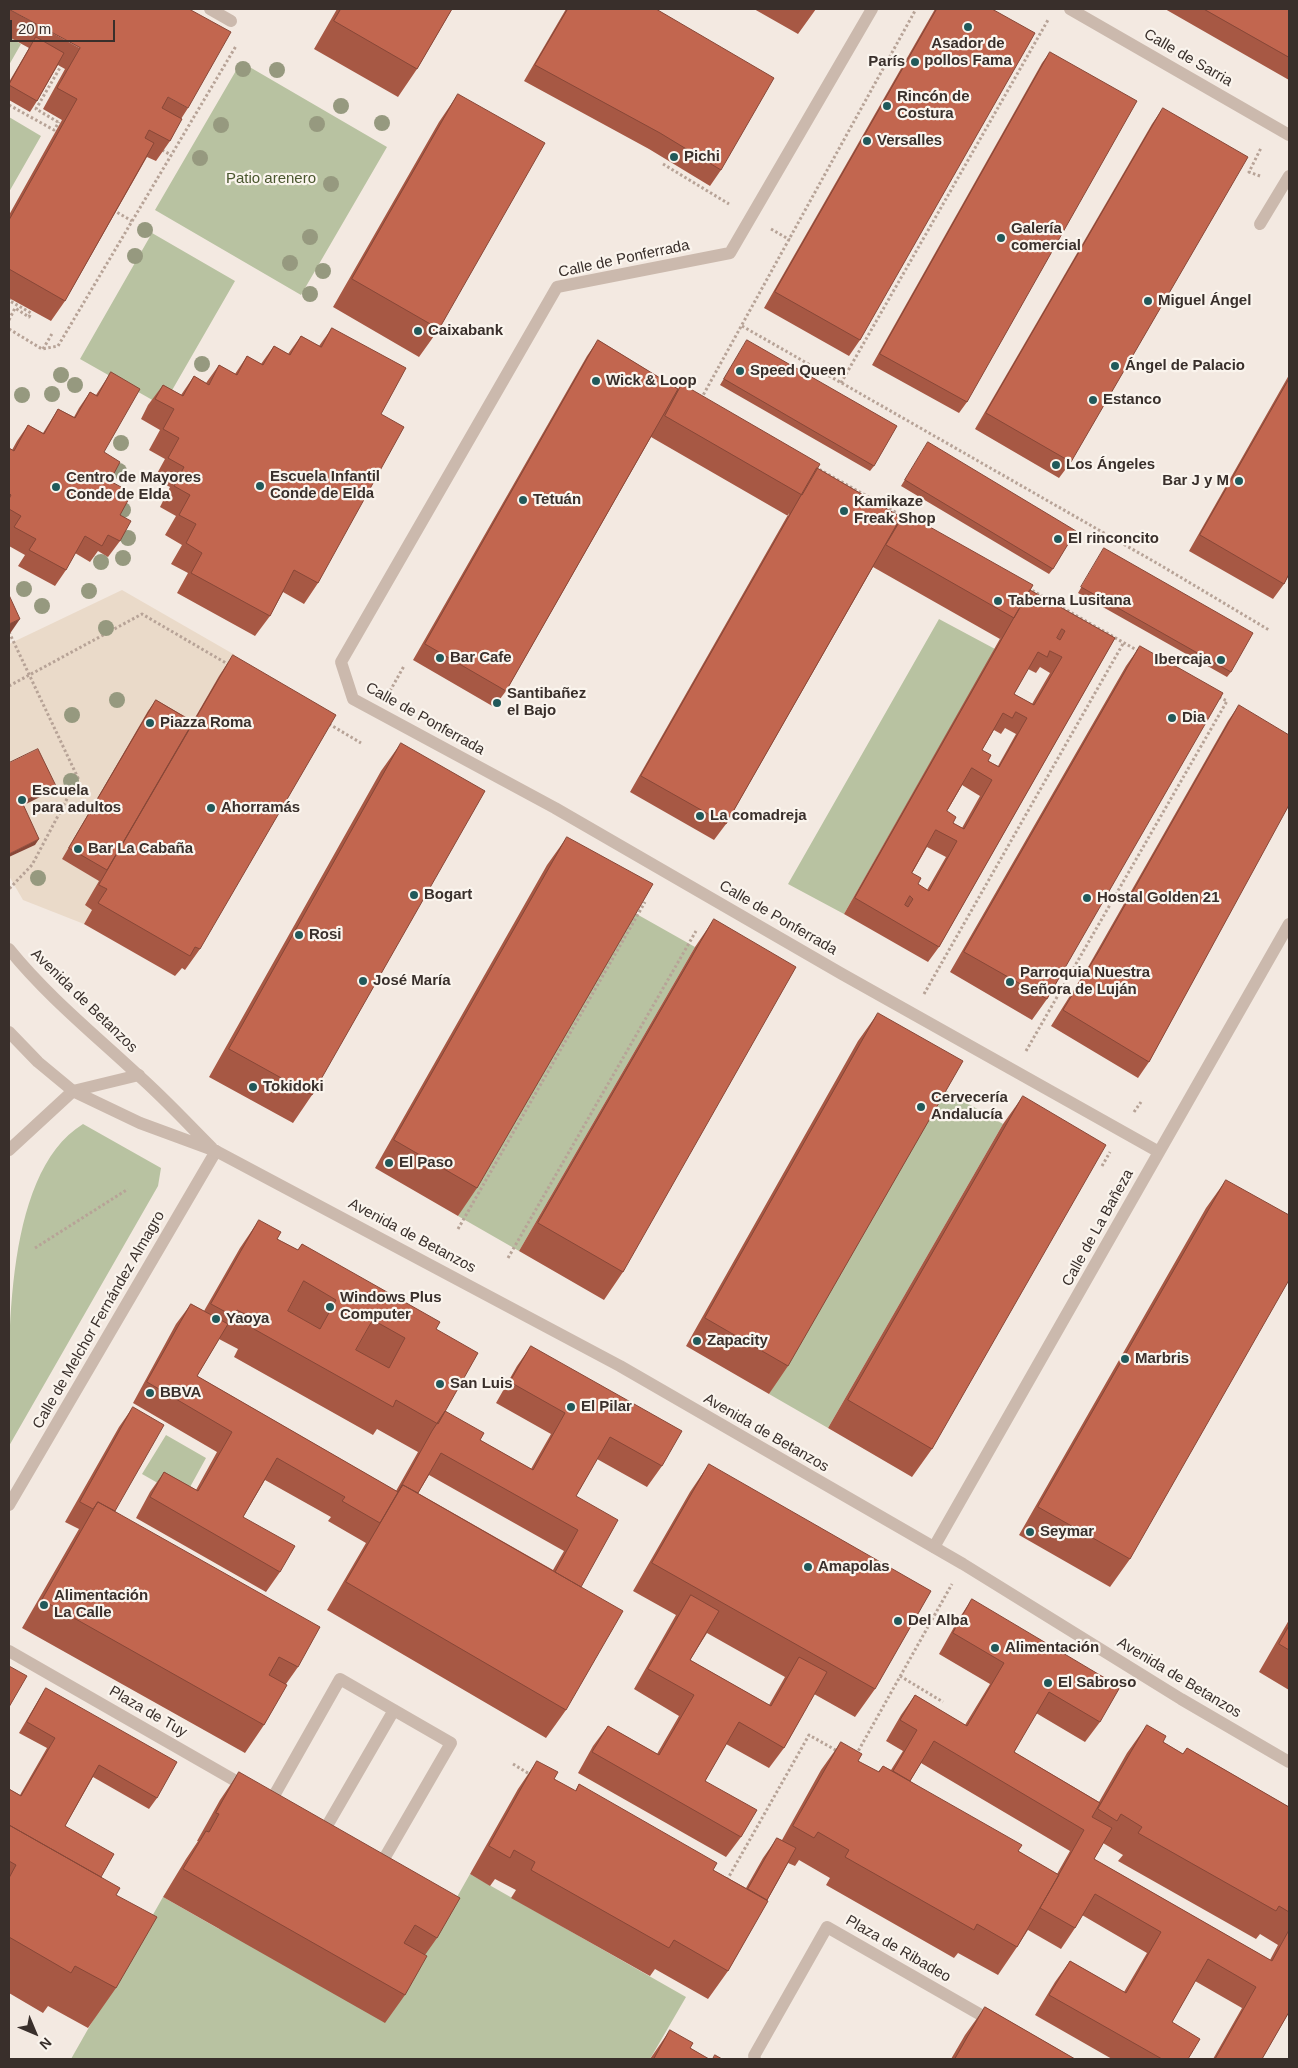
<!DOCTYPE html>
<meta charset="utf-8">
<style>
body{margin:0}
#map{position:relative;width:1298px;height:2068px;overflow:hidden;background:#f3e9e1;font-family:Arial,sans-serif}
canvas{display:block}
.frame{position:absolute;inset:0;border:10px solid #392f2b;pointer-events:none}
.north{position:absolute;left:10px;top:2008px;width:50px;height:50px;-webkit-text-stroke:4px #faf4ed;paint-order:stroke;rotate:135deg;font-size:14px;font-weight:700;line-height:20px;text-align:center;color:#392f2b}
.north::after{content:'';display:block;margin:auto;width:18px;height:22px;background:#392f2b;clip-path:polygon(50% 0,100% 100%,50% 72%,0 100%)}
.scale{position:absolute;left:10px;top:20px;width:105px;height:22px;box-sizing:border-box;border:2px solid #392f2b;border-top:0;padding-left:6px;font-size:15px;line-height:18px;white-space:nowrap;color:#392f2b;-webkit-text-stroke:4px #faf4ed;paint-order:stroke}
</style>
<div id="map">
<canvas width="1298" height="2068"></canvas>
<div class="frame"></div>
<div class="north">N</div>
<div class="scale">20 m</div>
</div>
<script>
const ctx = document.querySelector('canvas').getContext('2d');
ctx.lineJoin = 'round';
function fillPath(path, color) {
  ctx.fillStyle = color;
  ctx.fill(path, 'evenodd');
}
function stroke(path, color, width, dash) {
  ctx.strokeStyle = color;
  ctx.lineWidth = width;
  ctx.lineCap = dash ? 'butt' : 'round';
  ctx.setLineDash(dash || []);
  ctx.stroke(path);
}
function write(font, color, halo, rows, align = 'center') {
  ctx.font = font + ' Arial,sans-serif';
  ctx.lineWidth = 4.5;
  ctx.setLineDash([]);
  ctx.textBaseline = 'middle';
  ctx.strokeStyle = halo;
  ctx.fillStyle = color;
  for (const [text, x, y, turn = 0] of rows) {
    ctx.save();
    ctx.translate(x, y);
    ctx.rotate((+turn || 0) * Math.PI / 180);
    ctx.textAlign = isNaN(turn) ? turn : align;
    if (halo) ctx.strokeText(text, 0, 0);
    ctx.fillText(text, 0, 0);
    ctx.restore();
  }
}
fillPath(new Path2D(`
 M9,37L21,44L9,65Z
 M241,62L387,147L301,295L155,210Z
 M9,117L41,136L9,192Z
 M152,233L235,281L163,406L80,359Z
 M939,619L995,649L844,914L788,884Z
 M633,912L695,947L519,1251L458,1216Z
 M943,1089L1003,1124L828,1428L769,1394Z
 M83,1124L161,1168L158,1186L9,1446C9,1356 0,1175 83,1124Z
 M166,1435L206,1458L184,1498L142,1474Z
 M470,1874L686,1997L650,2059H71L163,1897L219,1929L418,1966Z`), '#b8c2a1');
fillPath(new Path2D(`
 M122,590L235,655L219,676L186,732L62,859L100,881L92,910L84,924L23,900L9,876V857L35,845L9,767V644Z`), '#eadac9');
stroke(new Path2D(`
 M9,105L54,130L59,122
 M58,122L36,109L61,66
 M162,150L171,155
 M663,164L729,204
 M1260,176L1249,172L1261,148
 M113,210L132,221
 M771,229L790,240
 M9,320L15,308L29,317L31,313L10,301V299
 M742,326L1160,565L1269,630
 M9,329L42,349L58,346L236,46
 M43,349L53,332
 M841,383L1048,20
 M701,399L916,9
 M815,467L906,518
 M1028,588L1140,652
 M9,632L78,778L32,865L9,889
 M9,686L142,614L231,666
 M390,691L404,666
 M329,724L361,743
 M924,994L1124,642
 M1026,1051L1227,701L1217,696
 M1134,1112L1141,1102
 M1102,1166L1110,1152
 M458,1229L645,902
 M35,1248L128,1189
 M508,1258L696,931
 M900,1676L943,1702
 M856,1755L952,1584
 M513,1764L531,1775
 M727,1880L809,1735L839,1752`), '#b7a397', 3, [2.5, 2.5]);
stroke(new Path2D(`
 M1260,224L1289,176`), '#cbb9ad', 12);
stroke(new Path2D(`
 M210,9L231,21`), '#cbb9ad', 12);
stroke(new Path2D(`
 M872,9L730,253L557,287L341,662L353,699L555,808L842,974L1159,1152
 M1070,9L1289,135
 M9,1150L73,1091L139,1075
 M9,1505L216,1151
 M934,1547L1289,924
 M9,1651L248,1788
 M340,1679L451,1743L381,1864L271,1801Z
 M324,1831L394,1710
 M755,2059L754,2056L827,1927L995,2023`), '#cbb9ad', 12);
stroke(new Path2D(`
 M9,949C47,996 94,1034 138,1075C164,1098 188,1124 212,1148
 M9,1032L38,1062L73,1091L140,1123L216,1151L620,1366L963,1564L1181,1699L1289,1762`), '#cbb9ad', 12);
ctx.fillStyle = '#96997f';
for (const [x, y] of [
 [243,69],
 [277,70],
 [341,106],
 [382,123],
 [317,124],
 [221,125],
 [200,158],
 [331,184],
 [145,230],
 [310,237],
 [135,256],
 [290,263],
 [323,271],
 [310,294],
 [202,364],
 [61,375],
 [75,385],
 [52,394],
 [22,395],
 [121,443],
 [119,471],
 [123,510],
 [128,538],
 [123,558],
 [101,562],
 [24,589],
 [89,591],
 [42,606],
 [106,628],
 [117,700],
 [72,715],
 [71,781],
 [38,878]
]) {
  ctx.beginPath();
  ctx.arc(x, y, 8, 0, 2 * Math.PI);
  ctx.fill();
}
fillPath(new Path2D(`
 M9,9L188,108L181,119L170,141L156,161L147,157L65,301L51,321L9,298V215L62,120L43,109L65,69L58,65L37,101L30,112L9,100V82L29,48L9,37Z
 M337,9H452L417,69L398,97L314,49Z
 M566,9H656L721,170L710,186L649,149L524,81Z
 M754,9H816L798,34Z
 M935,9H992L860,340L849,356L764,308Z
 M1165,9H1289V80Z
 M1050,52L967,402L959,413L872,365L1042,63Z
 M458,94L439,329L419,357L333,307L439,122Z
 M1163,108L1071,462L1059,478L975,429L1152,124Z
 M332,328L381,414L318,583L304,604L283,592L270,616L255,636L177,593L188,573L171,564L182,545L165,535L176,516L160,507L170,487L154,479L165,459L149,450L160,430L141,419L148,405L163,385L181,395L194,376L206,383L219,365L235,374L247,356L261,364L274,346L288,354L301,336L319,346Z
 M598,340L678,389L682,384L817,468L901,517L905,513L1030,590L1115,638L939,947L928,962L844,914L1001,637L1000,639L873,567L726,824L714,840L630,792L789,513L788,516L651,437L506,691L494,707L413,660L587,356ZM1040,667L1050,673L1032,704L1014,694L1028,669L1036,673ZM1005,728L1016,734L998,766L988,761L982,750L994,730L1001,734ZM962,785L980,796L962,828L953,823L947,811ZM927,847L946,857L927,890L918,884L912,873Z
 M747,340L874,466L870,471L720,385Z
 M111,372L104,452L110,481L120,515V541L108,557L98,551L90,562L75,553L66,570L55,586L18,566L25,555L9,546V533L10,532L9,531V448L12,450L17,441L28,425L43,433L58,409L74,417L79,408L90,392L96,395Z
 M1289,375V574L1284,584L1273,599L1189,551Z
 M928,442L1053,569L1049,574L901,486Z
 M1104,548L1231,672L1227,677L1078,593Z
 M1140,646L1047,999L1032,1020L950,972L1126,666Z
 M233,655L200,949L185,970L182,968L175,976L84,924L92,910L85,905L99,881L62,859L148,711L156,700L193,721L219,676Z
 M1239,705L1283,814L1149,1062L1138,1078L1051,1026L1088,967L1228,721Z
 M401,743L312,1095L293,1123L209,1077L381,771Z
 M567,837L477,1188L458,1216L375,1168L547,865Z
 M714,919L623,1272L604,1300L519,1251L695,947Z
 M878,1013L788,1366L769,1394L686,1346L858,1041Z
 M1023,1096L932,1449L912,1477L828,1428L1003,1124Z
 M1226,1180L1130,1559L1110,1587L1019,1535L1206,1208Z
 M259,1220L277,1239L298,1250L302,1244L436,1329L445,1411L480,1440L531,1469L551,1434L496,1403L517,1366L531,1346L662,1466L647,1487L597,1459L576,1496L581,1587L566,1710L546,1738L327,1610L366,1543L328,1521L331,1517L265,1480L243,1517L280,1572L266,1592L136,1518L150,1492L164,1472L196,1490L217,1452L133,1403L176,1324L191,1304L204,1311L240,1248ZM219,1339L238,1349L234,1357L373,1435L377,1429L418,1452L396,1491L197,1376ZM429,1475L564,1551L553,1570L418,1493Z
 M133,1407L115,1511L298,1667L286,1684L264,1725L245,1753L22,1628L79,1529L65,1522L119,1427Z
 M709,1464L875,1689L855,1717L814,1694L784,1748L769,1768L726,1744L705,1781L741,1837L726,1857L578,1773L593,1746L608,1726L657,1754L679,1716L634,1689L676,1615L633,1591L690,1492ZM707,1633L785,1677L769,1705L690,1660Z
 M972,1599L1100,1722L1085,1742L1036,1713L1014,1752L1099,1802L1127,1753L1147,1725L1163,1742L1183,1754L1187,1748L1289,1807V2012L1262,2059H1213L1242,2008L1195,1981L1172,2022L1188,2059H1112L1035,2015L1055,1982L1070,1961L1124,1992L1147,1953L1082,1915L1075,1928L1061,1949L1028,1930L1017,1947L998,1975L958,1953L954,1958L826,1885L830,1878L799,1860L795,1866L788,1863L728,1971L708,1999L655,1969L650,1976L511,1898L516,1890L495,1879L490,1886L470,1874L518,1789L537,1761L554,1779L575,1791L579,1784L713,1870L746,1888L763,1858L777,1838L782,1840L821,1770L841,1742L858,1761L878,1772L883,1766L891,1770L903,1751L886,1741L901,1715L915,1695L965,1725L990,1684L939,1654L958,1620ZM921,1763L1070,1851L1057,1874L1018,1851L910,1781ZM1103,1843L1123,1855L1118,1861L1256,1939L1260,1934L1278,1945L1270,1960L1094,1859Z
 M1289,1620V1690L1259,1672Z
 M46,1688L157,1798L149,1809L93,1777L65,1826L101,1877L116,1895V1988L88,2028L48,2006L43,2013L9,1993V1789L20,1795L47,1748L19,1733L39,1699Z
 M239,1772L437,1938L425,1955L405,1995L385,2023L163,1897L186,1859L198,1841H197L220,1800Z
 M985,2007L1075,2059H951L965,2035Z
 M670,2030L690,2048L709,2059H650Z`), '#a75844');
fillPath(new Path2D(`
 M20,619L9,635V624Z
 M56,786L52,791L18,808L22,802Z
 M39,839L35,845L9,857V854Z`), '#884737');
const building = new Path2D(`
 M9,9H189L231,32L188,108L168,97L162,108L182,119L170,141L149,130L145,138L154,143L65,301L9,269V220L77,99L57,88L80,48Z
 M341,9H452L417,69L334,21Z
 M568,9H656L774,78L721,170L660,133L535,65Z
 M937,9H992L1035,33L860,340L775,292Z
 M1204,9H1289V57Z
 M36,37L64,53L37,101L9,85Z
 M1050,52L1137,101L967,402L880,354Z
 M458,94L545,143L439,329L352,279Z
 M1163,108L1248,157L1071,462L986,413Z
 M332,328L406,368L381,414L404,427L318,583L294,570L270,616L191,573L202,553L186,543L196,524L179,515L190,495L174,486L184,467L168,458L179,438L163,429L174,409L155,399L163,385L183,396L194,376L209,385L219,365L237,375L247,356L263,365L274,346L290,355L301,336L321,347Z
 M598,340L678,389L506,691L425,644Z
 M747,340L897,426L874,466L724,379Z
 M111,372L140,389L104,452L120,462L110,481L132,493L120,515L131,521L120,541L108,535L102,546L85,536L66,570L29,550L36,539L14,527L21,516L9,509V499L11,495L9,493V448L14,451L28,425L44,434L58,409L75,418L90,392L97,396Z
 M1289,379V574L1284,584L1200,535Z
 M682,384L820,464L802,495L665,416Z
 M928,442L1076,531L1053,569L905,480Z
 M817,468L901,517L726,824L641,776Z
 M905,513L1033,585L1014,618L886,545Z
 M1104,548L1253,633L1231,672L1081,587Z
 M1030,590L1115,638L939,947L855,898ZM1062,629L1065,631L1060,640L1057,638ZM1050,651L1062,657L1034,705L1014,694L1038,652L1047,657ZM1016,712L1027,718L999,767L988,761L991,755L982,750L1003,713L1012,718ZM972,768L992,780L964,829L953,823L956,817L947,811ZM936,830L957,841L929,891L918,884L921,878L912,873ZM910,896L913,899L908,907L905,905Z
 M9,595L20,619L9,624Z
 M1140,646L1223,693L1047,999L964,952Z
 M233,655L336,715L200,949L195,947L190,956L98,903L107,889L99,885Z
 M156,700L193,722L107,870L69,848Z
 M1239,705L1289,735V805L1149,1062L1063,1010L1099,951Z
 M401,743L485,791L312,1095L229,1049Z
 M38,749L56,786L22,802L39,839L9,854V763Z
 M567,837L653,884L477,1188L394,1140Z
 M714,919L796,967L623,1272L538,1223Z
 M878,1013L963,1061L788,1366L705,1318Z
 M1023,1096L1106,1145L932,1449L848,1400Z
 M1226,1180L1289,1215V1280L1130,1559L1038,1507Z
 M259,1220L281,1232L277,1239L298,1250L302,1244L440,1322L436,1329L478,1353L438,1424L396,1400L393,1407L254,1329L258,1321L237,1310L233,1316L211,1304ZM304,1281L336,1300L320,1329L288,1311ZM373,1320L405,1338L389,1368L356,1350Z
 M191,1304L228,1324L197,1376L398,1492L380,1523L342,1501L345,1497L277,1458L243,1517L295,1546L280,1572L150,1497L164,1472L198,1491L232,1432L147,1382Z
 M531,1346L682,1431L662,1466L610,1437L576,1496L618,1520L581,1587L555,1572L578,1530L441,1453L418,1493L403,1485L398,1492L432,1431L445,1411L484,1433L480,1440L533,1470L565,1413L510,1382Z
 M133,1407L164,1425L115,1511L98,1502L93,1509L80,1502Z
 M709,1464L931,1591L875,1689L652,1563Z
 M403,1485L623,1611L566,1710L346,1582Z
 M98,1502L320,1627L298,1667L279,1657L269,1675L287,1685L264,1725L42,1600Z
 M691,1595L719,1611L690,1660L771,1706L799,1657L827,1672L784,1748L739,1722L705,1781L757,1810L741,1837L592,1752L608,1726L659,1755L694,1695L648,1669Z
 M972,1599L1120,1687L1100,1722L1049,1692L1014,1752L1100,1803L1092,1817L1112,1828L1094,1859L1272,1961L1289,1930V2012L1262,2059H1215L1256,1987L1208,1959L1172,2022L1200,2039L1188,2059H1162L1049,1995L1070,1961L1126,1993L1161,1932L1095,1894L1075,1928L1040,1908L1084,1830L934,1741L910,1781L893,1771L917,1730L900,1720L915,1695L967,1726L1004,1663L953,1633Z
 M1289,1626V1650L1279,1644Z
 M9,1666L27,1676L9,1707Z
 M46,1688L177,1762L157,1798L99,1765L65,1826L114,1854L101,1877L9,1825V1789L21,1796L55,1738L27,1722Z
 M1147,1725L1166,1736L1163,1742L1183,1754L1187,1748L1289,1807V1912L1279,1906L1276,1911L1138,1833L1142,1827L1121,1814L1117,1821L1098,1809Z
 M841,1742L862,1754L858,1761L879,1772L883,1766L1022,1845L1018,1851L1059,1875L1017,1947L977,1924L974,1930L845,1857L849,1850L818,1832L814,1838L793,1826Z
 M537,1761L558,1772L554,1779L576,1791L579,1784L717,1863L713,1870L768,1901L728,1971L674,1940L669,1948L531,1870L535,1862L514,1850L510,1858L489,1846Z
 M239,1772L460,1898L437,1938L415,1925L404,1943L427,1956L405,1995L183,1869L206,1831L209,1832L219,1814L216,1813Z
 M9,1825L120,1888L116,1895L157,1917L116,1988L75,1966L71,1973L9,1937V1878L16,1865L9,1861Z
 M777,1838L796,1848L767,1900L748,1889Z
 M985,2007L1075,2059H955Z
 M670,2030L693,2043L690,2048L709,2059H654Z
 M715,2055L722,2059H713Z`);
fillPath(building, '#c2664f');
stroke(building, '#884737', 1);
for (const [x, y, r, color] of [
 [968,27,5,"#21595a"],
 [915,62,5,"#21595a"],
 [887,106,5,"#21595a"],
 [867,141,5,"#21595a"],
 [674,157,5,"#21595a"],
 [1001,238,5,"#21595a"],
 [1148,301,5,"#21595a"],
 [418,331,5,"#21595a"],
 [1115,366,5,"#21595a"],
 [740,371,5,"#21595a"],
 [596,381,5,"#21595a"],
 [1093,400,5,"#21595a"],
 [1056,465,5,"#21595a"],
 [1239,481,5,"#21595a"],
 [260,486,5,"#21595a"],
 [56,487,5,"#21595a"],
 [523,500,5,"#21595a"],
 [844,511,5,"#21595a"],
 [1058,539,5,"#21595a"],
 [998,601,5,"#21595a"],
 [440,658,5,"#21595a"],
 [1221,660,5,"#21595a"],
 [497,703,5,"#21595a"],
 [1172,718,5,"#21595a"],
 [150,723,5,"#21595a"],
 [22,800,5,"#21595a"],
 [211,808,5,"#21595a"],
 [700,816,5,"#21595a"],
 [78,849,5,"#21595a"],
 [414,895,5,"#21595a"],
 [1087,898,5,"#21595a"],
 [299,935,5,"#21595a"],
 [363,981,5,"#21595a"],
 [1010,982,5,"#21595a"],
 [253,1087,5,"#21595a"],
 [921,1107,5,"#21595a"],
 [389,1163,5,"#21595a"],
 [330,1307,5,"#21595a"],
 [216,1319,5,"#21595a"],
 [697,1341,5,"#21595a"],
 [1125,1359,5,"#21595a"],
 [440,1384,5,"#21595a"],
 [150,1393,5,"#21595a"],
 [571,1407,5,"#21595a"],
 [1030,1532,5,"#21595a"],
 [808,1567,5,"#21595a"],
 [44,1605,5,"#21595a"],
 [898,1621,5,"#21595a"],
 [995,1648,5,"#21595a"],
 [1048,1683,5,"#21595a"]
]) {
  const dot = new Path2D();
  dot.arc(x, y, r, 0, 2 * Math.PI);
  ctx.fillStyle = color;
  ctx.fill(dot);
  stroke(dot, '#faf4ed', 2);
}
write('bold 15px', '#392f2b', '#faf4ed', [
 ["Asador de",968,44,"center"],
 ["pollos Fama",968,61,"center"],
 ["París",905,62,"right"],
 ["Rincón de",897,97],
 ["Costura",897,114],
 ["Versalles",877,141],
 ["Pichi",684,157],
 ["Galería",1011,229],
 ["comercial",1011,246],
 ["Miguel Ángel",1158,301],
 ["Caixabank",428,331],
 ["Ángel de Palacio",1125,366],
 ["Speed Queen",750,371],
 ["Wick & Loop",606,381],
 ["Estanco",1103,400],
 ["Los Ángeles",1066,465],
 ["Escuela Infantil",270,477],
 ["Conde de Elda",270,494],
 ["Centro de Mayores",66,478],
 ["Conde de Elda",66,495],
 ["Bar J y M",1229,481,"right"],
 ["Tetuán",533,500],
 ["Kamikaze",854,502],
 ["Freak Shop",854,519],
 ["El rinconcito",1068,539],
 ["Taberna Lusitana",1008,601],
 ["Bar Cafe",450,658],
 ["Ibercaja",1211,660,"right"],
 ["Santibañez",507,694],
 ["el Bajo",507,711],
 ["Dia",1182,718],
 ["Piazza Roma",160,723],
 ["Escuela",32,791],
 ["para adultos",32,808],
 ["Ahorramás",221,808],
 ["La comadreja",710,816],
 ["Bar La Cabaña",88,849],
 ["Bogart",424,895],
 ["Hostal Golden 21",1097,898],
 ["Rosi",309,935],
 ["Parroquia Nuestra",1020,973],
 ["Señora de Luján",1020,990],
 ["José María",373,981],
 ["Tokidoki",263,1087],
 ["Cervecería",931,1098],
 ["Andalucía",931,1115],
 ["El Paso",399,1163],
 ["Windows Plus",340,1298],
 ["Computer",340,1315],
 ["Yaoya",226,1319],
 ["Zapacity",707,1341],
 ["Marbris",1135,1359],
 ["San Luis",450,1384],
 ["BBVA",160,1393],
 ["El Pilar",581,1407],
 ["Seymar",1040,1532],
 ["Amapolas",818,1567],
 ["Alimentación",54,1596],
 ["La Calle",54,1613],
 ["Del Alba",908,1621],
 ["Alimentación",1005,1648],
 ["El Sabroso",1058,1683]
], 'left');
write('15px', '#392f2b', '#faf4ed', [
 ["Calle de Sarria",1188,58,30],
 ["Calle de Ponferrada",624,259,-12],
 ["Calle de Ponferrada",425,719,29],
 ["Calle de Ponferrada",778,918,30],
 ["Avenida de Betanzos",84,1001,44],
 ["Calle de La Bañeza",1098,1228,-61],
 ["Avenida de Betanzos",412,1236,28],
 ["Calle de Melchor Fernández Almagro",99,1320,-60],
 ["Avenida de Betanzos",766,1433,30],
 ["Avenida de Betanzos",1179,1678,31],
 ["Plaza de Tuy",148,1712,30],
 ["Plaza de Ribadeo",898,1949,30]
]);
write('15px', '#4a572f', '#faf4ed', [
 ["Patio arenero",271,179]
]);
</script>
